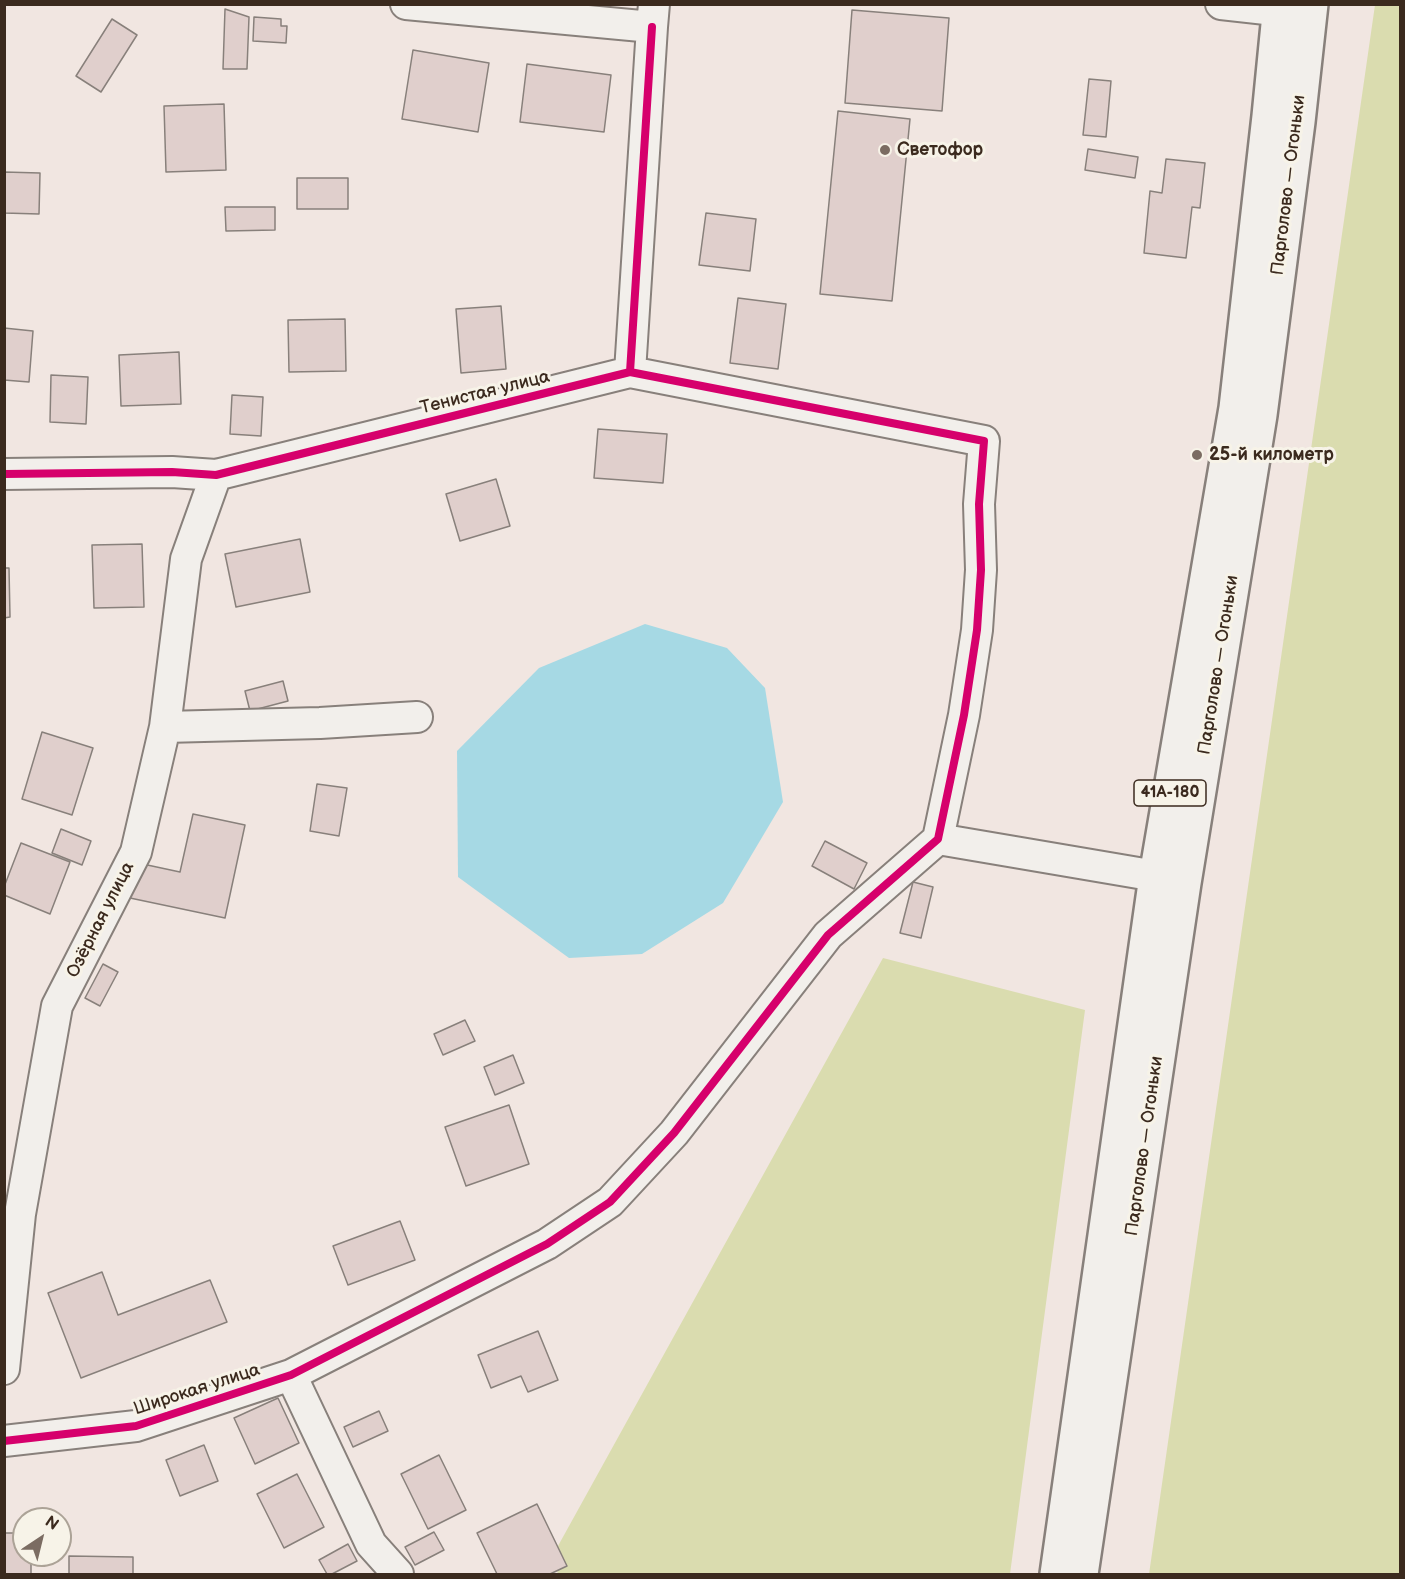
<!DOCTYPE html>
<meta charset="utf-8">
<style>
body{margin:0}
#map{position:relative;width:1405px;height:1579px;overflow:hidden;background:#f1e6e1;font-family:"Balsamiq Sans",sans-serif}
canvas{display:block}
.frame{position:absolute;inset:0;border:6px solid #3b2a1e;pointer-events:none}
.north{position:absolute;left:12px;top:1507px;width:60px;height:60px;box-sizing:border-box;background:#f7f3e8;border:2px solid #aca397;border-radius:50%;rotate:35deg;font-size:16px;font-weight:700;line-height:24px;text-align:center;color:#3b2a1e}
.north::after{content:'';display:block;margin:auto;width:21px;height:27px;background:#7b6c62;clip-path:polygon(50% 0,100% 100%,50% 72%,0 100%)}
</style>
<div id="map">
<canvas width="1405" height="1579"></canvas>
<div class="frame"></div>
<div class="north">N</div>
</div>
<script>
const ctx = document.querySelector('canvas').getContext('2d');
ctx.lineJoin = 'round';
function fillPath(path, color) {
  ctx.fillStyle = color;
  ctx.fill(path, 'evenodd');
}
function stroke(path, color, width, dash) {
  ctx.strokeStyle = color;
  ctx.lineWidth = width;
  ctx.lineCap = dash ? 'butt' : 'round';
  ctx.setLineDash(dash || []);
  ctx.stroke(path);
}
function write(font, color, halo, rows, align = 'center') {
  ctx.font = font + ' "Balsamiq Sans",sans-serif';
  ctx.lineWidth = 6;
  ctx.setLineDash([]);
  ctx.textBaseline = 'middle';
  ctx.strokeStyle = halo;
  ctx.fillStyle = color;
  for (const [text, x, y, turn = 0] of rows) {
    ctx.save();
    ctx.translate(x, y);
    ctx.rotate((+turn || 0) * Math.PI / 180);
    ctx.textAlign = isNaN(turn) ? turn : align;
    if (halo) ctx.strokeText(text, 0, 0);
    ctx.fillText(text, 0, 0);
    ctx.restore();
  }
}
fillPath(new Path2D(`
 M1375,5H1400V1574H1149Z
 M883,958L1085,1010L1010,1574H558L553,1555Z`), '#dadcaf');
fillPath(new Path2D(`
 M645,624L727,648L765,688L783,802L723,903L642,954L569,958L458,877L457,751L539,668Z`), '#a6d9e4');
const building = new Path2D(`
 M225,9L249,17L247,69H223Z
 M852,10L949,18L942,111L845,103Z
 M254,17L281,19V26H287L286,43L253,41Z
 M112,19L137,35L101,92L76,76Z
 M413,50L489,63L478,132L402,119Z
 M527,64L611,75L604,132L520,122Z
 M1089,79L1111,81L1106,137L1083,135Z
 M224,104L226,170L166,172L164,106Z
 M838,111L910,119L892,301L820,294Z
 M1088,149L1138,157L1135,178L1085,170Z
 M1166,159L1205,163L1200,208L1192,207L1186,258L1144,253L1150,191L1162,193Z
 M4,172L40,173L39,214L4,213Z
 M297,178H348V209H297Z
 M225,207H275V230L226,231Z
 M706,213L756,219L750,271L699,265Z
 M738,298L786,304L778,369L730,363Z
 M501,306L506,369L461,373L456,309Z
 M345,319L346,371L289,372L288,320Z
 M4,328L33,331L29,382L4,380Z
 M179,352L181,404L121,406L119,355Z
 M51,375L88,377L86,424L50,422Z
 M232,395L263,397L261,436L230,434Z
 M598,429L667,434L663,483L594,478Z
 M496,479L510,526L460,541L446,494Z
 M300,539L310,592L236,607L225,554Z
 M142,544L144,607L94,608L92,545Z
 M4,568H9L10,617L4,618Z
 M283,681L288,701L250,711L245,691Z
 M42,732L93,748L72,815L22,799Z
 M317,784L347,788L339,836L310,831Z
 M193,814L245,825L225,918L130,898L138,863L180,872Z
 M61,829L91,841L82,865L52,853Z
 M825,841L867,863L854,889L812,866Z
 M21,843L70,862L50,914L4,895V887Z
 M913,882L933,887L921,938L900,933Z
 M103,964L118,972L100,1006L85,998Z
 M465,1020L475,1041L443,1055L434,1034Z
 M513,1055L524,1083L495,1095L484,1067Z
 M509,1105L529,1164L466,1186L445,1127Z
 M400,1221L415,1260L348,1285L333,1246Z
 M102,1272L118,1315L210,1280L227,1322L81,1378L48,1293Z
 M538,1331L558,1380L528,1392L521,1376L491,1388L478,1355Z
 M278,1398L299,1443L255,1464L234,1418Z
 M379,1411L388,1431L353,1447L344,1427Z
 M204,1445L218,1481L180,1496L166,1460Z
 M439,1455L466,1510L428,1529L401,1474Z
 M297,1474L324,1527L284,1548L257,1494Z
 M537,1504L567,1566L550,1574H497L477,1533Z
 M434,1532L444,1550L415,1565L405,1547Z
 M4,1533H24V1555H31V1574H4Z
 M348,1544L357,1561L332,1574H327L319,1560Z
 M69,1556L133,1557V1574H69Z`);
fillPath(building, '#e0cfcc');
stroke(building, '#88807b', 1.5);
const minor = new Path2D(`
 M406,4L652,27L654,4
 M1221,4L1302,13
 M4,474L172,472L216,475L630,372L652,27
 M165,727L320,723L417,717
 M938,839L1156,876
 M4,1369L20,1214L57,1006L136,852L165,727L186,559L216,475
 M291,1375L371,1544L398,1574
 M4,1441L136,1426L291,1375L547,1244L610,1202L674,1133L828,935L938,839L964,715L977,630L981,570L979,504L984,441L630,372`);
const primary = new Path2D(`
 M1057,1574L1156,876L1236,408L1269,116L1280,4
 M1081,1574L1184,883L1260,415L1298,122L1311,4`);
stroke(minor, '#88807b', 34);
stroke(primary, '#88807b', 38);
stroke(minor, '#f2efeb', 30);
stroke(primary, '#f2efeb', 33);
stroke(new Path2D(`
 M4,474L172,472L216,475L630,372L652,27
 M4,1441L136,1426L291,1375L547,1244L610,1202L674,1133L828,935L938,839L964,715L977,630L981,570L979,504L984,441L630,372`), '#d6006c', 8);
for (const [x, y, r, color] of [
 [885,150,6,"#7b6c62"],
 [1197,455,6,"#7b6c62"]
]) {
  const dot = new Path2D();
  dot.arc(x, y, r, 0, 2 * Math.PI);
  ctx.fillStyle = color;
  ctx.fill(dot);
  stroke(dot, '#f7f3e8', 2);
}
for (const [x, y, w] of [
 [1170,793,72]
]) {
  const box = new Path2D();
  box.roundRect(x - w / 2, y - 13, w, 26, 4.5);
  ctx.fillStyle = '#f7f3e8';
  ctx.fill(box);
  stroke(box, '#3b2a1e', 1.5);
}
write('bold 16px', '#3b2a1e', null, [
 ["41А-180",1170,793]
]);
write('bold 18px', '#3b2a1e', '#f7f3e8', [
 ["Светофор",897,150],
 ["25-й километр",1209,455]
], 'left');
write('18px', '#3b2a1e', '#f7f3e8', [
 ["Парголово — Огоньки",1289,185,-83],
 ["Тенистая улица",485,393,-14],
 ["Парголово — Огоньки",1219,665,-81],
 ["Озёрная улица",101,920,-63],
 ["Парголово — Огоньки",1145,1146,-82],
 ["Широкая улица",197,1390,-18]
]);
</script>
